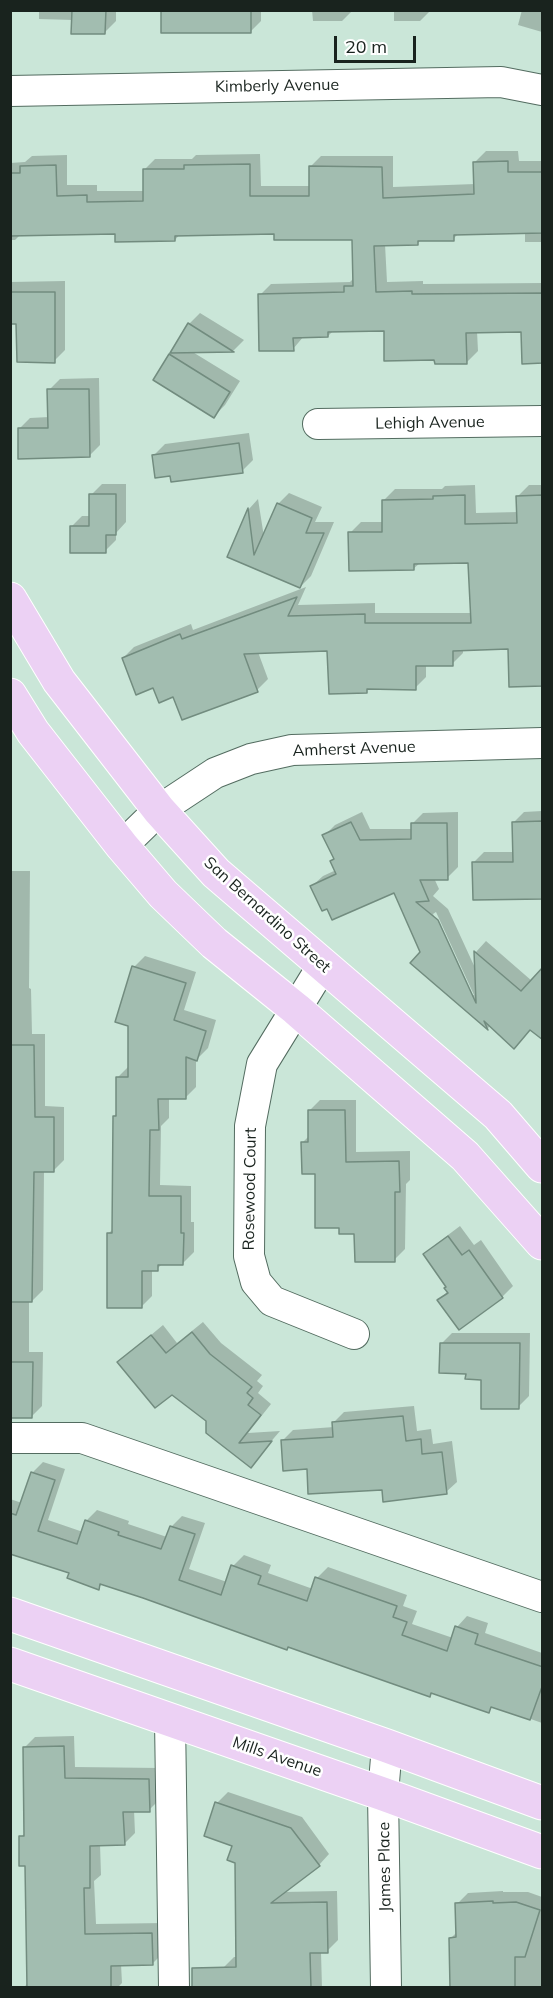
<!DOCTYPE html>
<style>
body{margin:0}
#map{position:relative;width:553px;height:1998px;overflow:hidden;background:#cae6d8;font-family:Mulish,sans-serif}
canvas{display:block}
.frame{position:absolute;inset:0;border:12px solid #19231e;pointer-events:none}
.scale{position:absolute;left:334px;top:36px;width:82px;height:27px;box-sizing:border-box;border:3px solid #19231e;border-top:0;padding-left:8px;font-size:18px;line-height:21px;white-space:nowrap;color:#19231e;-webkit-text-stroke:4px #fff;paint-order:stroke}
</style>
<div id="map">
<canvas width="553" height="1998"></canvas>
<div class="frame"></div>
<div class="scale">20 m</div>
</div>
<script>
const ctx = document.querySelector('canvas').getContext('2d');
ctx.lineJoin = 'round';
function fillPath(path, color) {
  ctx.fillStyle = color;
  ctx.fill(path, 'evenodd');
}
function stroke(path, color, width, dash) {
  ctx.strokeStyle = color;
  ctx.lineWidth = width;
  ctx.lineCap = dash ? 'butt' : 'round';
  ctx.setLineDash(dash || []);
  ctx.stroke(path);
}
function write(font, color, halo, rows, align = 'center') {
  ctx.font = font + ' Mulish,sans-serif';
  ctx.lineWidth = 5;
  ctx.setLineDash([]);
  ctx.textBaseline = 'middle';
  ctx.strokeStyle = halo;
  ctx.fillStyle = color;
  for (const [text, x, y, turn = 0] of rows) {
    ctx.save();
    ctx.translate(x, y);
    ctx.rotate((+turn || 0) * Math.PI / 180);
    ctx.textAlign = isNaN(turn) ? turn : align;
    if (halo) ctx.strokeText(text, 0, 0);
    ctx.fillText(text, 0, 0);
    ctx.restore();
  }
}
fillPath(new Path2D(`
 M39,10H116V21L105,32L73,20L39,19Z
 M163,10H261V21L250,32Z
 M312,10H353L342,21H313Z
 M394,10H431L420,21H394Z
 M522,10H542V32L518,25Z
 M486,151H518L519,161H542V242H525V232L459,233L453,239L421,240L418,243L385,244L387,282L423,281V284L542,283V362L523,330L477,331L478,351L467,362L436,358L385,329L334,330L328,336H304L293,349L260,295L271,284L350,282L354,278L353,239L275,233L180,234L175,240L116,233L21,234L15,240H10V163L25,162L32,156L67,155V185H97V191H145L144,170L155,159H192L196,155L260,154L261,186H311L310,167L321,156H393V187L475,184V162Z
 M65,281V350L54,361L18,323H10V282Z
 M200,313L244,340L234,350L191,351L240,381L225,405L214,416L170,355L189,324Z
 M99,378L100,445L89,456L19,429L30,418L49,417V390L60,379Z
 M249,433L253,460L242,471L172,474L154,455L165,444Z
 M102,484H126V522L116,533V540L105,551L71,527L82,516H91V495Z
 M475,485L476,513L518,512V496L529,485H542V685L510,647L463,649V653L452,664H426V677L415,688H369L366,691L329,650L258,652L268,679L257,690L174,695L153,686L123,658L134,647L191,624L193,630L306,587L298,605L375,603V613H472L470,562L420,563L413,569L350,533L361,522H384V500L395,489H442L445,486Z
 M289,493L322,507L315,522H334L311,576L300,587L229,556L249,509L258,499L264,537L278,504Z
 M542,811V897L473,863L484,852H514L513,823L524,812Z
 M362,812L370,829H412V824L423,813L458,812V867L447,878H434L439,889L433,896L448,909L476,970V952L486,941L532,981L531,1029L514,1047L491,1025L488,1028L412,963L422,952L394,891L328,907L312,886L323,876L336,870L332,861L335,858L324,836L335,825ZM436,912L474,995H470L433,914Z
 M10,871H30L29,988L31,989L32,1034H45V1106L64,1107V1160L53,1171L44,1170L43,1290L32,1301H29V1352H43L42,1406L31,1417L10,1416Z
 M145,956L196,972L184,1010L216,1020L208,1048L196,1060V1087L185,1098H169V1118L161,1126L160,1185L191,1186V1222H194V1252L183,1263H163L157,1269H152V1296L141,1307L109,1233L113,1229L114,1116L117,1113V1078L128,1067L134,967Z
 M320,1100H356V1152L410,1151V1180L406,1184L405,1249L394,1260L356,1232L316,1173L303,1142L309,1136V1111Z
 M460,1226L474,1245L481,1240L513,1286L502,1297L459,1328L439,1300L448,1291V1286L425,1254L436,1244Z
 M203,1322L221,1343L262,1375L257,1381L263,1386L258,1393L271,1404L248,1433L280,1431L250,1466L207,1420L172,1393L119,1362L163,1325L177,1343Z
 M452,1333H530L529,1396L518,1407L482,1378L467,1372L441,1344Z
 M414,1406L417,1431L431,1429L433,1444L452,1441L457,1482L446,1492L383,1488L308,1467L282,1441L293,1430L334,1427L333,1423L344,1412Z
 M43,1462L65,1469L48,1520L83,1532L86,1521L97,1510L129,1521L128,1524L167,1537L171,1527L182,1516L205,1523L189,1569L227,1582L233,1566L244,1555L271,1565L268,1573L313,1589L317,1578L328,1567L407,1595L403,1606L417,1611L412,1624L453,1638L457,1627L467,1616L488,1623L485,1633L542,1653V1723L494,1706L488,1711L432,1692L429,1695L289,1646L103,1583L98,1588L71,1572L10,1551V1499L22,1503L32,1473Z
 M74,1736L75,1767L160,1768V1799L149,1810H134L135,1833L124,1844H100L101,1875L94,1881L96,1924L163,1923V1953L152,1964H121L122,1983L117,1988H24L28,1982L26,1865L21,1837L26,1832L24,1748L35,1737Z
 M228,1792L302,1817L329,1854L319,1865L283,1892L337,1891L338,1940L327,1951L321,1952L322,1988H223V1968L234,1957H238L237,1862L234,1845L217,1803Z
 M503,1891V1892H528L542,1897V1922L541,1927H542V1988H452L451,1938L457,1932V1904L468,1893Z`), '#0003');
const building = new Path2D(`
 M72,10H106L105,34H71Z
 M161,10H251V33H161Z
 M508,161V172H543V233L454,235V241H418V245L374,246L376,292L412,291V294L543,293V363L522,364L521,332L466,333L467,364H435L434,360L384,361V331L328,332V337L293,338L294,351H259L258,294L344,292V286H353L352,240H274V234L175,236V241L115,242V234L10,236V173H20V166L56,165L57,196L87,195V202L143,201V169H184V165L250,164V196H309V166L382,167L383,198L474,194L473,162Z
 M10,292H55V363L17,362L16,324H10Z
 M188,323L234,352L170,353Z
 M169,354L230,392L214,418L153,380Z
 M47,389H89L90,457L18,459V428H48Z
 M239,443L243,473L171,482L170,476L155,478L152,455Z
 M89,494H116V535H106V553H70V526H89Z
 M465,495V524L517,523L516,496L543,495V686L509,687L508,649L453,651V666H416V690L367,689V693L329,694L327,651L244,654L258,692L182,720L173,697L159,703L153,688L136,695L122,658L180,634L182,639L297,597L288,616L365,614V623H471L468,563L414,564V570L349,571L348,532H382V500L433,499V496Z
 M277,503L312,518L306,533H324L300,588L227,557L248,508L254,555Z
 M543,821V899L473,900L472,862H513L512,822Z
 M351,822L360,840L411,839V823H447L448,880H420L429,901L416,902L438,920L476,1003L474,951L521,991L543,967V1040L530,1030L514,1049L484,1021L488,1030L410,963L420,952L394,893L332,920L327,909L322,911L310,886L336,874L330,861L334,859L322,835Z
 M132,966L186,983L174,1020L206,1031L197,1061L186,1057V1099H158L159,1130H150L149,1196H181V1233H184L183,1265H158V1271H142V1308H107V1233H112L113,1116H116V1077H128V1026L115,1022Z
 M10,1045H34L35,1117H54V1172H34L32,1302H10Z
 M308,1110H345L346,1162L399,1161L400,1192H395V1262H355L354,1234H339V1228H315V1174H302L301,1142H308Z
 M448,1236L462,1255L469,1250L503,1298L459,1330L437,1300L448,1293L444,1288L446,1287L423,1254Z
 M192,1332L210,1354L252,1387L247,1393L253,1398L248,1405L261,1415L239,1443L272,1441L251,1468L206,1433V1421L172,1395L155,1408L117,1362L151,1335L166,1353Z
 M440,1343H520L519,1409H481V1380L465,1379L466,1374L439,1373Z
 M10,1362H33L32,1418H10Z
 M403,1416L406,1441L421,1439L422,1454L442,1452L447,1494L383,1502L382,1490L308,1494L307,1469L283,1471L281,1440L333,1437L332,1422Z
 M31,1472L55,1480L38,1531L77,1544L85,1520L119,1532L118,1535L161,1549L170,1526L195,1534L179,1580L221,1595L231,1565L261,1576L258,1584L307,1601L315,1577L397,1606L393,1617L407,1622L402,1635L447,1651L455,1626L478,1634L475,1644L543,1667V1684L530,1720L491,1707L489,1713L431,1693L430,1697L288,1647L287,1650L143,1598L100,1584L99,1590L67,1578L69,1573L10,1554V1513L16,1515Z
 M64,1746L65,1778L149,1779L150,1812H123L125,1845L90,1846V1888H84L85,1934L152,1933L153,1965L111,1966V1988H27L25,1866H19V1836H24L23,1747Z
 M215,1802L291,1828L320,1866L271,1903L327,1902L328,1953H310L311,1988H192V1968L236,1967L235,1863L227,1860L232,1846L204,1836Z
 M493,1901V1903L516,1902L540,1910L525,1957H515V1988H450L449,1938L456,1937L455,1903Z`);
fillPath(building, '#a2bdb0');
stroke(building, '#728c7f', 1.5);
const minor = new Path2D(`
 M10,91L501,82L542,90
 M318,424L542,421
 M122,846L159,810L215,773L251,759L292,750L542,743
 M323,965L262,1064L250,1126L249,1256L256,1282L272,1301L354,1334
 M10,1438H82L542,1597
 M170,1720L174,1988
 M386,1988L383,1794L387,1746`);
const major = new Path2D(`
 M10,599L59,681L159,810L216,873L498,1115L542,1166
 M10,695L33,732L122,846L163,894L214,943L296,1009L465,1156L542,1243
 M10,1614L387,1746L542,1803
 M10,1664L383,1794L542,1852`);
stroke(minor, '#536c60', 32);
stroke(major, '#fff', 35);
stroke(minor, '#fff', 30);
stroke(major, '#ecd1f4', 33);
write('16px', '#19231e', '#fff', [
 ["Kimberly Avenue",277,86,-1],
 ["Lehigh Avenue",430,423,-1],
 ["Amherst Avenue",354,749,-2],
 ["San Bernardino Street",267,915,42],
 ["Rosewood Court",250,1189,-89],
 ["Mills Avenue",277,1757,19],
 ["James Place",385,1867,-91]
]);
</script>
